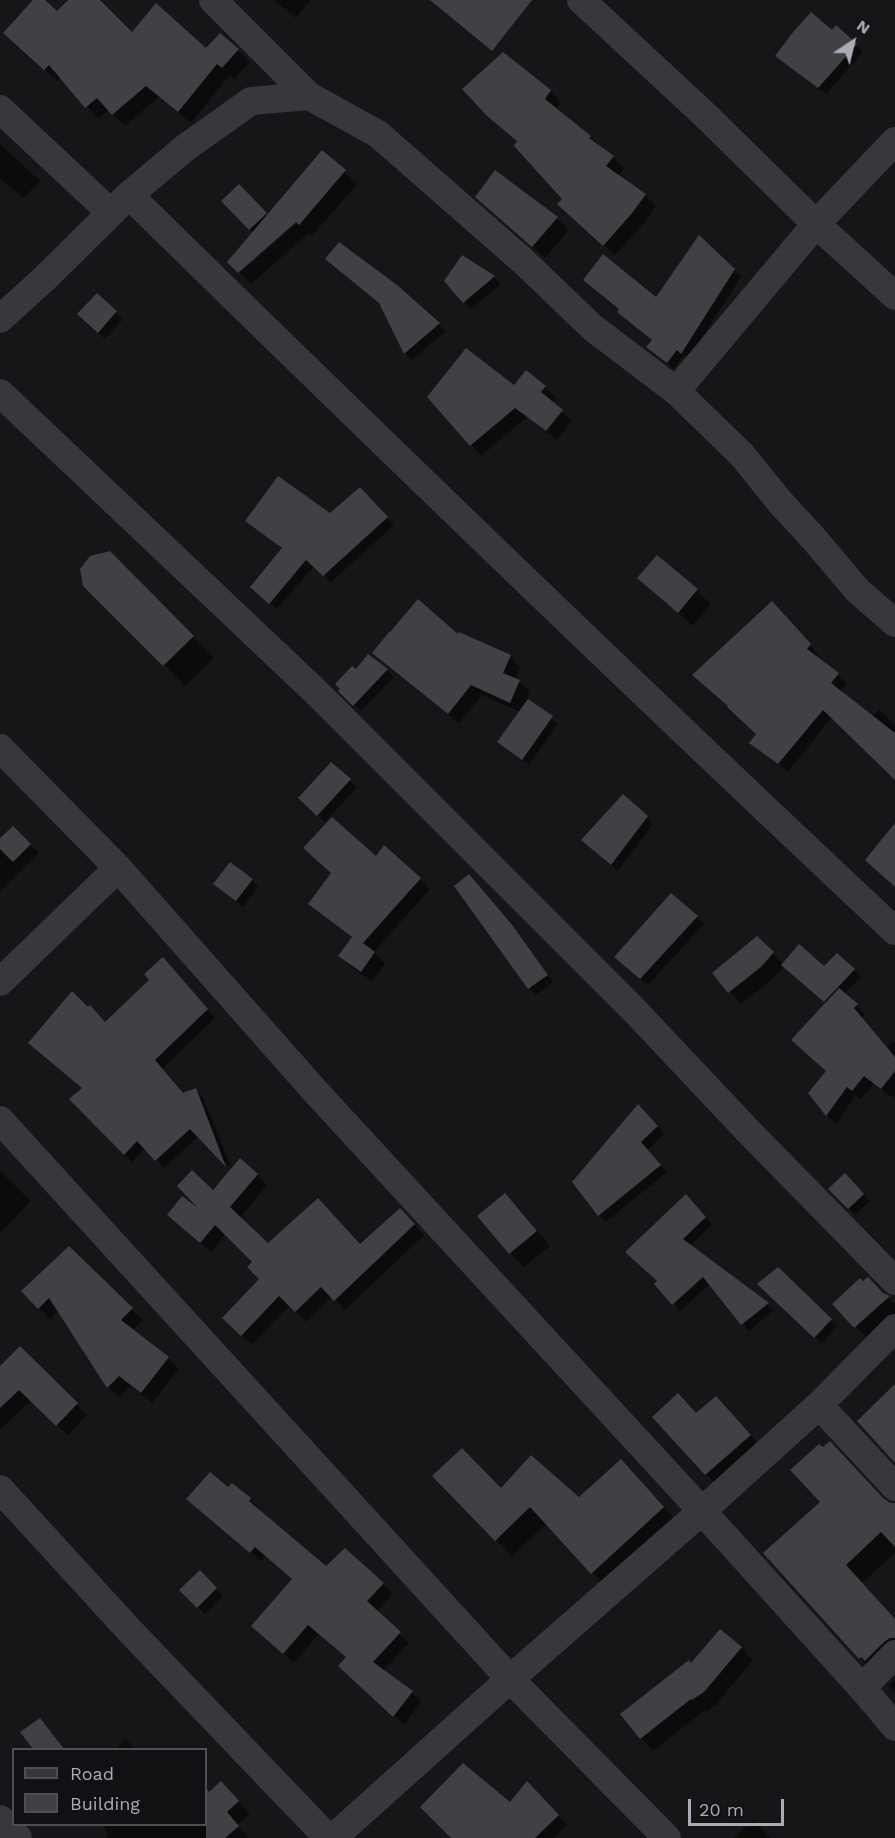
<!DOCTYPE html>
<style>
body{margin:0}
#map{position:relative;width:895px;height:1838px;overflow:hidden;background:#161618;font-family:"Work Sans",sans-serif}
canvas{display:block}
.legend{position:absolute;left:12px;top:1748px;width:195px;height:78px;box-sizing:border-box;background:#111113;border:2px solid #4d4f55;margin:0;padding:8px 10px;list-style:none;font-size:18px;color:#a8adb8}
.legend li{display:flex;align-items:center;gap:12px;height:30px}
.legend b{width:30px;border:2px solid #4d4f55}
.north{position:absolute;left:823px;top:12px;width:60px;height:60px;-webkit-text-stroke:4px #111113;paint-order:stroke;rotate:35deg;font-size:16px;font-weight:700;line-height:24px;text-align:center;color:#a8adb8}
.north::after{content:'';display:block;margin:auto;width:21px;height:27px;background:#a8adb8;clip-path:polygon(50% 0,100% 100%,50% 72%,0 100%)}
.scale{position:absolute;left:688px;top:1799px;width:96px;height:27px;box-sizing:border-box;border:3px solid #a8adb8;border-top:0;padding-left:8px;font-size:18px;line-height:21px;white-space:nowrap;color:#a8adb8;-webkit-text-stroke:4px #111113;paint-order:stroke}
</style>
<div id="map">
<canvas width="895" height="1838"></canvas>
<ul class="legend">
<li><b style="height:8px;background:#37383d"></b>Road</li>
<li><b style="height:16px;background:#404145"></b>Building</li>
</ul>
<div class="north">N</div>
<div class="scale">20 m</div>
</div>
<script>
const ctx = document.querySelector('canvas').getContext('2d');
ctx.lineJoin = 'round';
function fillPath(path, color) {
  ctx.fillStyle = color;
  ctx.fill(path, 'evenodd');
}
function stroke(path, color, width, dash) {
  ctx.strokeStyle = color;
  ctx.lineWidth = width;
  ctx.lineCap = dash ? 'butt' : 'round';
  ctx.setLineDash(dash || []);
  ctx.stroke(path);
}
fillPath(new Path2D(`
 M35,0H43L57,13L70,0H98L133,34L206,50H238L250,62L234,79L230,75L191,123L159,97L125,126L109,110L98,119L61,77L57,81L17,44Z
 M274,0H310L296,18Z
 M836,27L863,52L826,94L777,56L832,32Z
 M503,54L550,91L561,102L556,109L613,157L624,168L618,176L645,195L656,206L644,223L615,255L570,215L564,199L518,142L488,115Z
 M0,144L40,181L24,198L0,179Z
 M323,152L357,184L312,236L309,233L251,284L229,262L254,233L223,201L239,186L268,216ZM300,216L302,218L247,267L250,260Z
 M489,209L557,218L569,230L545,258Z
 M699,238L741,277L688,359L684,355L674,369L648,347L653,340L621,309L585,280L656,299Z
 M463,257L494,277L501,284L471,309L446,281Z
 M396,286L446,331L412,360L405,353L382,305Z
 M97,295L123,319L105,339L85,321Z
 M514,387H545L555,397L551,402L572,421L557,440L527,417L481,456L429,397Z
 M367,495L394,525L331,582L314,566L277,609L259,594L283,549L247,521L330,515Z
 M110,553L214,658L185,686L85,585Z
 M657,557L711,604L693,626L639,578Z
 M781,612L818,654L816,657L847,683L840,692L872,717L879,709L895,725V778L832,717L788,772L760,751L751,743L758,735Z
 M458,636L510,657L520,667L515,680L520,682L530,692L527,700L558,724L529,765L499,742L520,712L482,695L459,723L385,664L374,653Z
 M368,656L394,677L361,711L340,691Z
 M331,764L357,787L325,822L300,798Z
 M646,817L653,824L618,871L590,846Z
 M13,828L39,853L0,891V841Z
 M376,858L420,879L430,889L374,952L385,964L372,981L350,966L340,956L353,938L320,914L310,904Z
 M252,880L258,887L243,907L215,884Z
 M475,883L520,935L553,982L536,995L529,988Z
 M697,917L704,924L648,985L623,963Z
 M757,938L784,964L854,970L861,977L844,994L865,1014L862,1018L887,1048L892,1041L895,1042V1098L892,1095L890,1096L874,1084L861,1099L856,1095L836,1124L827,1115L810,1093L828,1071L827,1003L785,966L772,979L741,1004L714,973Z
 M170,966L215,1018L162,1069L183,1094L195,1089L203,1097L232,1169L199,1136L164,1168L145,1148L132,1162L72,1099L83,1088L105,1024Z
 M645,1113L664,1134L647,1150L667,1172L606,1222L599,1215Z
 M0,1171L31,1201L0,1233Z
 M257,1175L267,1185L240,1218L268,1245L360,1246L400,1210L424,1235L345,1310L332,1296L306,1322L290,1305L252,1345L224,1318L262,1279L254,1262L226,1234L211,1252L179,1225L203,1214L213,1192Z
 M845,1175L870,1201L855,1215L830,1189Z
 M505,1195L519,1209L550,1246L524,1267L510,1253Z
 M693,1203L712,1224L690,1246L774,1310L749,1331L710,1284L680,1311L656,1284Z
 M69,1248L143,1320L132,1330L168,1358L179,1369L152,1403L131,1386L119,1397L108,1387L59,1310L50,1319L39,1308Z
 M778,1269L837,1326L822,1344L760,1284Z
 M883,1294L895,1304V1318L870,1341L834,1304Z
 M20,1348L87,1415L68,1435L31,1400L0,1430V1368Z
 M730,1412L764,1450L720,1489L654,1417Z
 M434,1477L501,1490L579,1499L637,1478L679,1524L608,1589L547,1523L512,1556Z
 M228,1490L250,1499L260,1509L258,1511L326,1568L383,1584L393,1594L376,1612L409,1643L383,1671L412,1692L421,1702L404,1725L350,1675L348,1658L319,1633L294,1663L263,1636L294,1580L266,1556L261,1561L198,1509Z
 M885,1502L895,1504V1553L862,1583L895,1620V1665L877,1676L765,1554Z
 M200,1572L223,1596L205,1614L181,1590Z
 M741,1648L753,1660L716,1705L706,1712L705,1710L653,1751L641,1738L691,1665Z
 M895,1680V1692L889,1686Z
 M126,1739L136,1750H114Z
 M221,1783L250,1814L237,1825L249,1838H106L109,1835L102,1824H206V1797Z
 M537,1793L567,1825L554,1838H453L510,1804Z
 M753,1820L771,1838H734Z`), '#0007');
fillPath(new Path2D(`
 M33,0H45L57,11L68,0H100L132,32L156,3L206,48L220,33L239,49L222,68L217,64L178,112L146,86L112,115L97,98L85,108L49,65L44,70L3,33Z
 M430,0H532L492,51Z
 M811,12L832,30L836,25L857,44L818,88L775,56L794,31Z
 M503,52L551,90L545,99L591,136L589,138L614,156L606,166L646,194L633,212L603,246L557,204L562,199L514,146L517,141L487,116L462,89Z
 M322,150L346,170L299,225L296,222L238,273L227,262Z
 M495,170L558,217L532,247L475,197Z
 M239,184L267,213L249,230L221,201Z
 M699,235L735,269L681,354L677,350L667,363L646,347L652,340L617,312L619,309L583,280L603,254L656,297Z
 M339,242L397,285L440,323L404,354L379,303L325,259Z
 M462,255L495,276L463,303L444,281Z
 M97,293L117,311L98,333L77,314Z
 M466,348L514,385L526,370L546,386L541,392L563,410L546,431L515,408L470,446L427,397Z
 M278,476L330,513L360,487L388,517L323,576L306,560L269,604L250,587L282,548L245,521Z
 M110,551L194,636L163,666L83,586L80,569L90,556Z
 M657,555L698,589L678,613L637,578Z
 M418,599L458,634L459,632L511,655L503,673L520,680L510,703L471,685L448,714L372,653L389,632H390Z
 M772,601L811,644L807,649L839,673L831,683L895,733V780L823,710L778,764L749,743L756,734L727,707L728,706L692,675Z
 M368,654L388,669L353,706L338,691L340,689L335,684L352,666L356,669Z
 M528,699L553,716L522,760L497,742Z
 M331,762L351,779L317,816L298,798Z
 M623,794L648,816L611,865L581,840Z
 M332,817L376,856L384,845L421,878L363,943L375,952L361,972L338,956L352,937L308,904L331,873L303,848Z
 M895,823V887L865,860Z
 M13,826L31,844L13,862L0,849V838Z
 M230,862L253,879L236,901L213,884Z
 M469,874L513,926L548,975L528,989L454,886Z
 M671,893L698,916L640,979L614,957Z
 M757,936L774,952L761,967L728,993L712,973Z
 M799,944L824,966L837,953L855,969L824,1002L781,965Z
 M163,957L208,1009L155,1060L183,1093L196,1088L226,1167L190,1129L155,1161L137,1141L124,1155L69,1099L82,1088L28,1043L72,991L88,1007L90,1005L105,1022L149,980L144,974Z
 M839,988L858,1004L854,1008L895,1057V1071L881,1089L864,1076L852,1091L847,1087L826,1116L808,1093L826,1071L791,1040Z
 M638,1104L658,1126L641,1142L661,1165L598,1216L572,1182Z
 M240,1158L258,1174L230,1207L268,1243L318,1198L360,1244L400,1208L415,1224L334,1301L321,1287L295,1312L279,1296L241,1336L222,1318L259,1279L247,1267L252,1262L215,1225L200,1243L167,1215L182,1196L198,1208L177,1186L192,1170L213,1190Z
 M845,1173L864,1194L848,1209L828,1189Z
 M505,1193L537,1231L509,1254L477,1216Z
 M686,1194L706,1217L683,1239L769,1303L741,1325L703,1277L672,1305L654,1284L657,1281L625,1252Z
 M69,1246L133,1308L121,1320L169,1357L141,1393L119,1376L107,1388L49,1298L38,1309L21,1291Z
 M778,1267L832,1319L814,1338L757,1284Z
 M868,1277L883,1293L890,1296L854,1328L832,1304L860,1278L863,1281Z
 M20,1346L78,1403L56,1426L19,1390L0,1408V1366Z
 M895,1384V1463L857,1421Z
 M678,1393L696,1413L716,1396L751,1435L705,1475L652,1417Z
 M830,1441L883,1498L890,1503H895V1547L881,1532L846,1565L895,1619V1638H890L884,1642L865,1661L861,1657L859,1659L763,1553L820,1502L790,1470L819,1444L823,1447Z
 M462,1448L501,1488L531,1455L579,1497L621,1459L664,1507L591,1574L530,1507L495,1541L432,1476Z
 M210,1472L228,1487L232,1483L251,1498L249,1501L326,1566L345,1548L384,1583L367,1601L401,1632L373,1662L413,1691L393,1717L338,1666L346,1657L308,1625L283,1654L251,1626L292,1579L255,1547L250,1553L186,1499Z
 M200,1570L217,1588L197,1608L179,1590Z
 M720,1629L742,1647L704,1692L692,1700L691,1699L640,1739L620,1714L689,1660L691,1663Z
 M40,1718L64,1749H33L20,1732Z
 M463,1763L510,1802L527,1781L559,1815L535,1838H451L420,1807Z
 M221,1781L239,1801L227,1812L239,1826L225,1838H206V1788L209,1792Z`), '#404145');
stroke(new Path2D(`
 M213,0L309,96
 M581,0L704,114L816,224L895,296
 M0,109L111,213
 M129,195C382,443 637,689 895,931
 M0,319L44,279L129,195L185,148L251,101L309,96L378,134L523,261L593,328L676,391L742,455L780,502L814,539L858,591L895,623
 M676,391L816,224L895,141
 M0,393L317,693L634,1010L749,1132L895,1281
 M0,748L118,868L315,1091L702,1511L862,1688L895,1727
 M0,982L118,868
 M0,1120L510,1679L667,1838
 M819,1405L895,1487
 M0,1489L130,1631L328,1838
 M862,1688L895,1654
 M0,1819L18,1838
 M333,1838L510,1679L702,1511L819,1405L895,1328`), '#37383d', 28);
</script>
